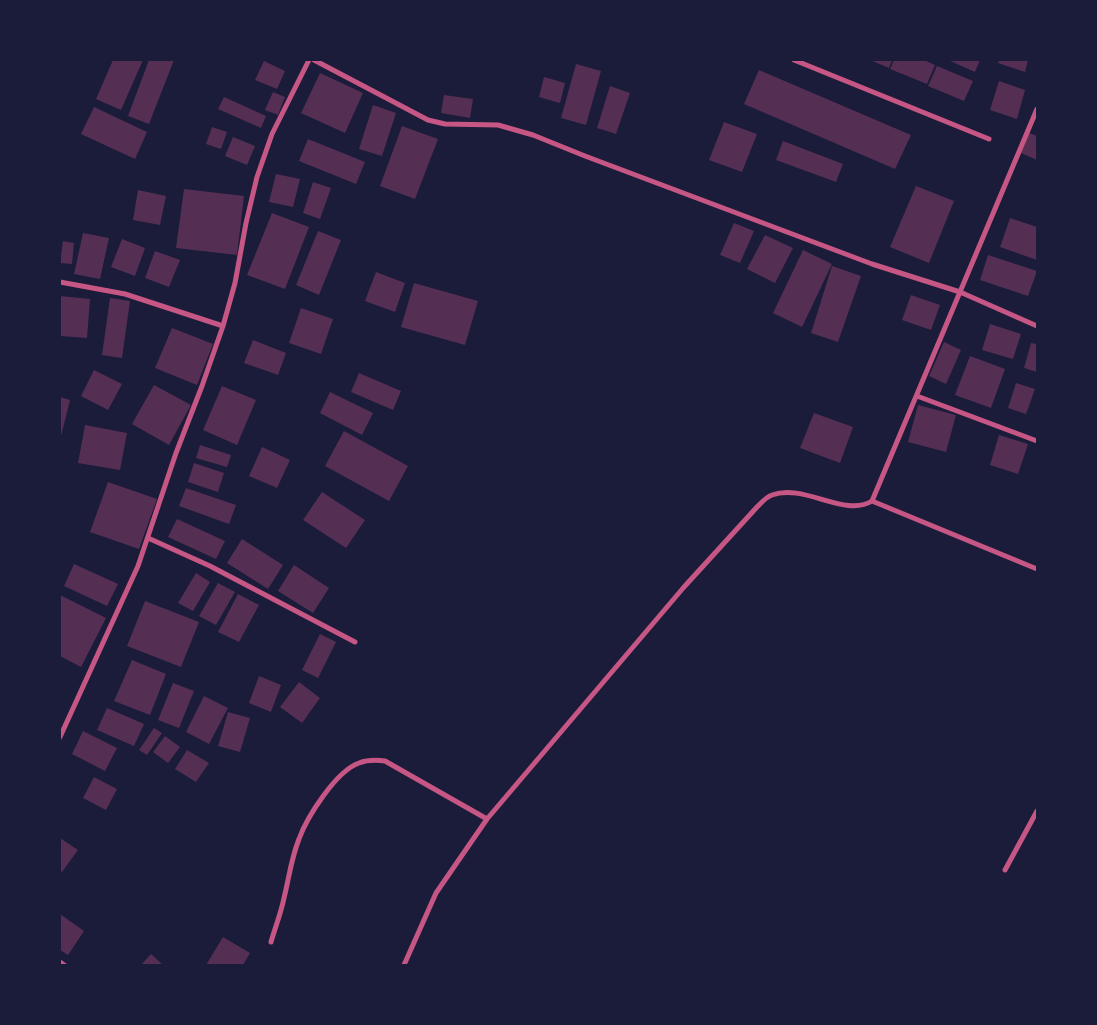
<!DOCTYPE html>
<style>
body{margin:0}
#map{position:relative;width:1097px;height:1025px;overflow:hidden;background:#1b1b3a;font-family:"Sofia Sans Condensed",sans-serif}
canvas{display:block}
.frame{position:absolute;inset:0;border:61px solid #1b1b3a;pointer-events:none}
</style>
<div id="map">
<canvas width="1097" height="1025"></canvas>
<div class="frame"></div>
</div>
<script>
const ctx = document.querySelector('canvas').getContext('2d');
ctx.lineJoin = 'round';
function fillPath(path, color) {
  ctx.fillStyle = color;
  ctx.fill(path, 'evenodd');
}
function stroke(path, color, width, dash) {
  ctx.strokeStyle = color;
  ctx.lineWidth = width;
  ctx.lineCap = dash ? 'butt' : 'round';
  ctx.setLineDash(dash || []);
  ctx.stroke(path);
}
fillPath(new Path2D(`
 M113,60H143L121,110L96,99Z
 M149,60H174L149,124L128,116Z
 M870,60H892L889,68Z
 M894,60H924L935,65L927,84L890,69Z
 M948,60H980L975,72Z
 M999,60H1028L1025,72L998,63Z
 M264,61L285,71L277,89L255,80Z
 M576,64L601,71L586,125L561,118Z
 M937,66L973,81L964,101L928,86Z
 M759,70L911,135L895,169L744,104Z
 M320,73L363,93L345,133L301,113Z
 M544,77L565,83L560,103L539,97Z
 M999,81L1025,90L1017,119L990,110Z
 M610,86L630,93L616,134L597,128Z
 M273,92L285,97L278,115L265,110Z
 M444,95L473,99L470,118L441,113Z
 M224,97L266,116L261,128L218,109Z
 M373,105L396,113L382,156L359,149Z
 M94,107L147,132L135,159L81,134Z
 M724,122L757,134L742,172L709,160Z
 M402,126L438,139L415,199L380,186Z
 M212,127L227,132L221,149L206,144Z
 M1029,133L1037,136V160L1021,153Z
 M233,137L255,146L247,165L225,156Z
 M308,139L365,162L356,184L299,161Z
 M783,141L843,164L836,182L776,160Z
 M276,174L300,179L293,207L269,202Z
 M313,182L331,188L320,219L303,213Z
 M916,186L954,201L929,263L890,247Z
 M184,189L244,196L237,255L176,248Z
 M138,190L166,196L160,225L133,220Z
 M272,213L309,227L285,289L247,275Z
 M1010,218L1037,227V260L1000,247Z
 M734,223L754,231L740,263L720,255Z
 M318,231L341,240L319,295L296,285Z
 M83,233L109,238L100,279L74,274Z
 M765,235L793,248L775,283L747,269Z
 M122,239L145,248L135,276L111,267Z
 M63,241L74,243L72,264L60,263Z
 M803,250L832,264L802,327L773,313Z
 M155,251L180,260L169,287L145,278Z
 M988,255L1037,271L1028,296L980,280Z
 M832,266L861,276L838,342L811,333Z
 M376,272L405,283L395,312L365,301Z
 M414,283L478,301L465,345L401,327Z
 M911,295L940,305L931,330L902,320Z
 M60,296L90,299L87,338L60,336Z
 M110,298L130,301L122,358L102,355Z
 M301,308L333,319L321,354L289,343Z
 M990,324L1021,334L1013,359L982,350Z
 M172,328L213,344L197,385L155,368Z
 M253,340L286,353L278,375L244,363Z
 M944,342L961,350L946,384L929,376Z
 M1031,343L1037,344V372L1024,368Z
 M970,356L1005,369L991,408L955,395Z
 M94,370L122,384L108,410L81,396Z
 M359,373L401,391L393,410L351,392Z
 M1016,383L1035,389L1026,414L1008,408Z
 M154,385L191,405L169,445L132,424Z
 M222,386L256,400L237,445L203,430Z
 M330,392L373,413L362,435L320,413Z
 M60,397L70,400L61,436H60Z
 M918,405L956,415L946,452L908,442Z
 M814,413L853,427L840,463L800,448Z
 M85,425L127,433L120,470L78,463Z
 M344,431L408,466L389,501L325,466Z
 M999,435L1028,444L1018,474L990,465Z
 M200,445L231,455L227,467L196,458Z
 M262,447L290,460L277,488L249,476Z
 M194,463L224,473L218,492L188,482Z
 M108,482L157,499L139,549L90,532Z
 M186,488L236,505L229,524L179,506Z
 M322,492L365,520L346,548L303,520Z
 M177,519L225,541L216,559L168,537Z
 M242,539L283,565L268,589L227,563Z
 M74,564L118,584L107,606L64,586Z
 M294,565L329,588L313,613L278,591Z
 M196,573L210,582L193,611L178,603Z
 M218,583L235,592L216,625L199,616Z
 M238,594L259,605L239,642L218,632Z
 M60,595L106,618L81,667L60,656Z
 M145,601L199,622L181,667L127,646Z
 M320,634L336,642L318,678L302,670Z
 M132,660L166,674L150,715L114,701Z
 M259,676L281,685L271,712L249,703Z
 M299,682L320,698L302,723L280,707Z
 M173,683L194,691L179,728L158,720Z
 M204,696L228,708L209,744L186,732Z
 M107,708L144,724L134,746L97,730Z
 M228,712L250,718L240,752L218,746Z
 M154,728L162,733L147,755L139,750Z
 M83,731L117,748L105,771L72,754Z
 M165,736L180,747L168,763L153,752Z
 M187,750L209,763L196,782L175,769Z
 M94,777L117,789L106,810L83,798Z
 M60,838L78,850L62,872L60,871Z
 M60,914L84,931L68,955L60,950Z
 M223,937L250,953L243,965H206Z
 M151,954L163,965H141Z`), '#542f53');
stroke(new Path2D(`
 M314,60L428,120L445,124L498,125L533,135L585,156L872,264L960,292L1037,326
 M794,60L989,139
 M60,282L125,294L223,326
 M917,396L1037,441
 M872,501L1037,569
 M148,538L210,566L355,642
 M60,737L138,566L176,453L202,386L223,326L235,283L246,223L257,177L272,134L309,60
 M1005,870L1037,811
 M271,942C275,928 281,913 284,898C289,878 291,859 299,839C307,817 336,771 359,763C367,760 377,760 385,761L487,819
 M60,962L64,965
 M404,965L436,893L487,819L684,587L757,507C761,503 766,497 772,495C804,483 845,518 872,501L1037,109`), '#c65784', 5);
</script>
